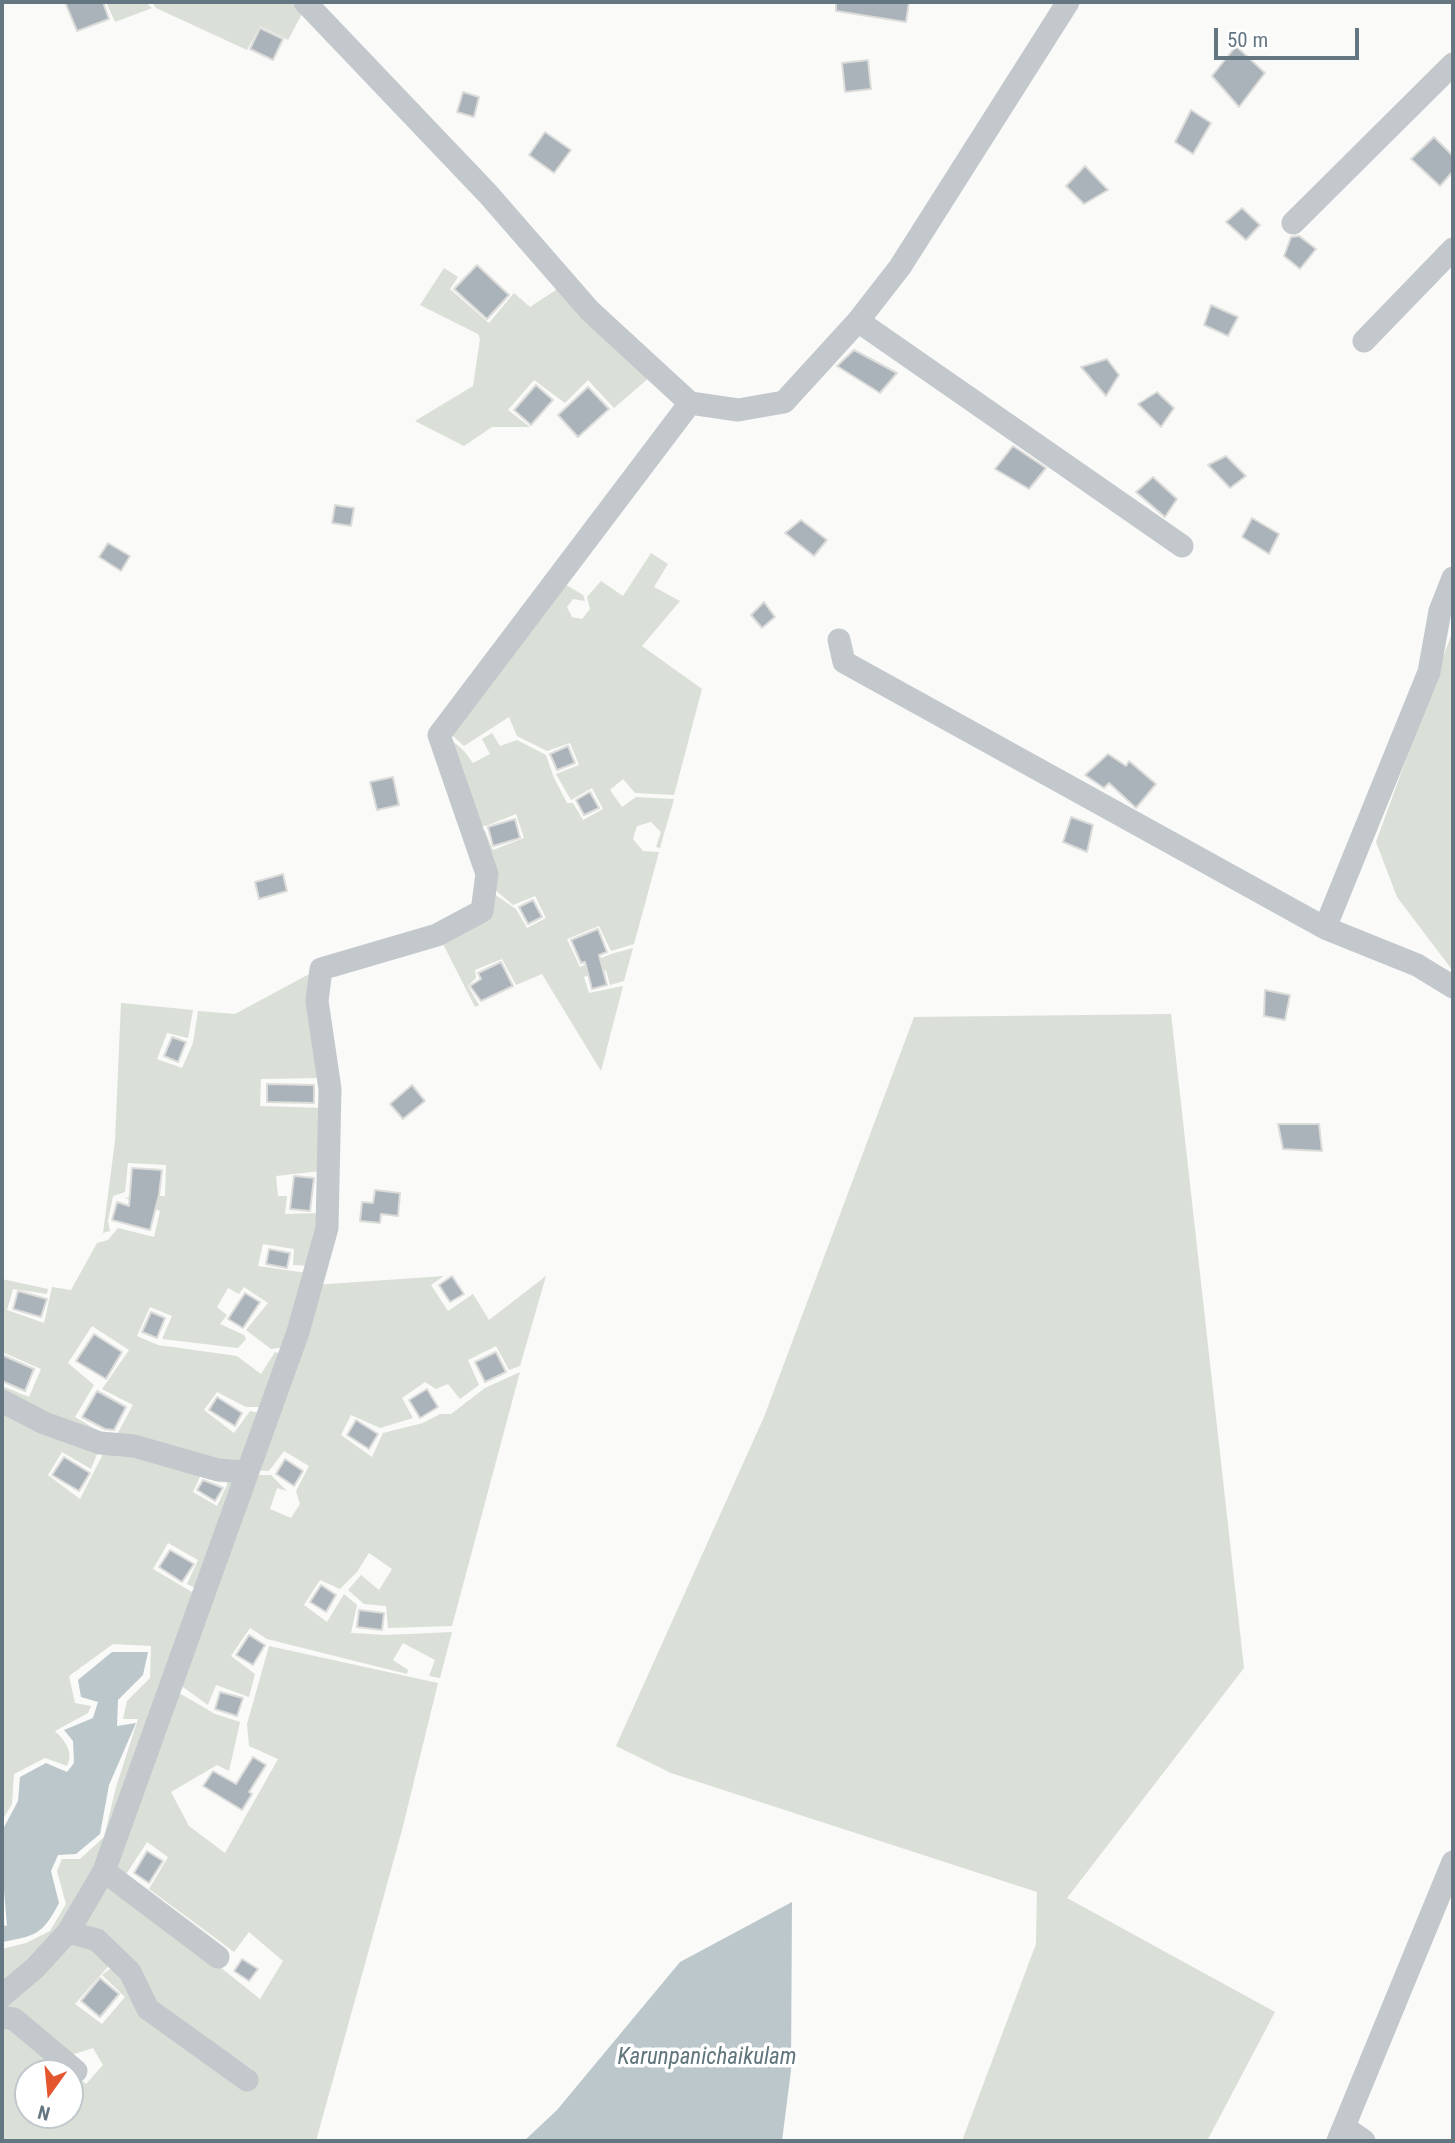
<!DOCTYPE html>
<style>
body{margin:0}
#map{position:relative;width:1455px;height:2143px;overflow:hidden;background:#fafaf8;font-family:"Roboto Condensed",sans-serif}
canvas{display:block}
.frame{position:absolute;inset:0;border:4px solid #657683;pointer-events:none}
.north{position:absolute;left:14px;top:2059px;width:70px;height:70px;box-sizing:border-box;background:#fff;border:2px solid #c1c8cd;border-radius:50%;rotate:195deg;font-size:19px;font-weight:700;line-height:28px;text-align:center;color:#657683}
.north::after{content:'';display:block;margin:auto;width:24px;height:32px;background:#e4572e;clip-path:polygon(50% 0,100% 100%,50% 72%,0 100%)}
.scale{position:absolute;left:1214px;top:28px;width:145px;height:32px;box-sizing:border-box;border:4px solid #657683;border-top:0;padding-left:9px;font-size:21px;line-height:24px;white-space:nowrap;color:#657683;-webkit-text-stroke:5px #fff;paint-order:stroke}
</style>
<div id="map">
<canvas width="1455" height="2143"></canvas>
<div class="frame"></div>
<div class="north">N</div>
<div class="scale">50 m</div>
</div>
<script>
const ctx = document.querySelector('canvas').getContext('2d');
ctx.lineJoin = 'round';
function fillPath(path, color) {
  ctx.fillStyle = color;
  ctx.fill(path, 'evenodd');
}
function stroke(path, color, width, dash) {
  ctx.strokeStyle = color;
  ctx.lineWidth = width;
  ctx.lineCap = dash ? 'butt' : 'round';
  ctx.setLineDash(dash || []);
  ctx.stroke(path);
}
function write(font, color, halo, rows, align = 'center') {
  ctx.font = font + ' "Roboto Condensed",sans-serif';
  ctx.lineWidth = 7;
  ctx.setLineDash([]);
  ctx.textBaseline = 'middle';
  ctx.strokeStyle = halo;
  ctx.fillStyle = color;
  for (const [text, x, y, turn = 0] of rows) {
    ctx.save();
    ctx.translate(x, y);
    ctx.rotate((+turn || 0) * Math.PI / 180);
    ctx.textAlign = isNaN(turn) ? turn : align;
    if (halo) ctx.strokeText(text, 0, 0);
    ctx.fillText(text, 0, 0);
    ctx.restore();
  }
}
fillPath(new Path2D(`
 M106,2H145L152,8L115,22Z
 M152,2H291L302,14L288,40L260,26L247,50L156,8Z
 M444,268L458,277L450,289L489,323L514,293L530,307L562,286L650,377L614,408L588,380L565,403L534,380L508,410L530,427H492L464,446L415,421L473,386L480,339L478,334L420,305Z
 M651,553L668,564L654,587L680,601L642,646L702,689L674,795L635,793L623,779L610,790L622,807L636,797L674,799L660,848L656,847L661,832L651,822L637,826L633,839L643,851L659,852L634,944L611,951L599,926L567,939L580,967L611,954L633,948L624,981L610,985L606,970L584,977L589,993L623,986L601,1071L542,974L516,985L502,959L475,970L476,978L468,986L479,1005L475,1007L441,940L494,894L516,909L527,928L546,918L535,896L513,905L494,889L475,830L485,831L493,850L524,838L516,814L486,826L474,825L447,736L464,751L473,763L490,754L482,739L492,733L500,746L517,740L546,755L554,778L567,803H573L583,820L603,809L592,788L571,800L556,774L579,765L570,743L547,751L517,736L509,717L464,746L445,729L556,579L583,595L585,601L573,599L567,607L572,617L582,619L590,609L587,597L601,581L623,596Z
 M1453,630V971L1397,897L1376,842Z
 M313,972L320,1078L261,1079L260,1106L324,1108L321,1171L276,1176L278,1196H287L285,1214L319,1213L310,1266L293,1265L294,1249L263,1244L258,1266L307,1273L285,1347L271,1349L246,1330L268,1303L244,1287L239,1294L228,1288L217,1307L227,1315L220,1324L244,1335L246,1339L238,1348L162,1339L172,1316L150,1307L137,1336L158,1345L237,1356L261,1374L275,1352L285,1355L263,1407H246L217,1392L204,1410L234,1433L250,1411L263,1414L242,1468L115,1438L133,1405L102,1389L129,1350L92,1326L68,1363L94,1385L75,1417L102,1433L2,1398V1386L29,1397L41,1369L2,1352V1279L48,1289L47,1294L13,1289L7,1310L44,1323L52,1287L71,1290L97,1243L108,1240L118,1228L154,1237L160,1211L125,1198L135,1196H165L166,1165L128,1163L125,1192L113,1196L108,1221L110,1231L103,1233L115,1141L121,1003L193,1010L188,1038L167,1033L157,1059L182,1068L193,1043L198,1011L235,1014Z
 M1171,1014L1244,1668L1067,1898L1275,2012L1207,2141H962L1036,1944L1037,1892L671,1773L616,1746L764,1417L914,1017Z
 M444,1276L431,1285L448,1311L473,1294L489,1320L546,1276L520,1366L509,1370L496,1346L468,1360L479,1385L460,1399L448,1384L436,1389L425,1382L402,1398L413,1418L380,1428L351,1415L341,1435L372,1457L383,1433L423,1423L440,1414H451L485,1388L520,1372L452,1626L388,1628L386,1606L364,1604L348,1590L361,1575L379,1590L392,1569L369,1553L357,1572L340,1589L320,1580L304,1605L327,1622L344,1594L357,1605L351,1633L386,1635L452,1632L440,1678L429,1676L435,1660L403,1643L393,1660L408,1670L407,1674L267,1639L250,1628L231,1656L255,1674L249,1697L216,1685L208,1705L180,1685L250,1475H271L287,1491L277,1488L270,1509L291,1518L300,1504L296,1491L309,1466L284,1451L269,1471L251,1470L314,1285Z
 M2,1407L100,1447L91,1469L62,1452L48,1475L80,1499L106,1448L203,1470L193,1492L217,1506L227,1485L228,1473L240,1477L199,1590L187,1584L198,1560L168,1543L153,1569L197,1595L117,1826L64,1931L2,1992V1949L26,1943L50,1931L66,1904L57,1871L62,1859H80L104,1837L116,1787L138,1719H123L127,1701L150,1678L151,1646L113,1644L69,1676L75,1703L91,1706L88,1713L55,1731C65,1741 74,1752 67,1766L45,1758L14,1774L12,1804L2,1821Z
 M269,1646L438,1683L402,1830L316,2141H2V2021L12,2022L86,2084L103,2065L93,2048L65,2057L14,2016L2,2015V1997L36,1971L68,1936L94,1943L113,1961L75,2004L102,2024L125,1997L102,1975L115,1965L144,2012L248,2090L252,2069L153,2004L135,1969L100,1935L71,1928L105,1875L260,1999L283,1961L249,1932L234,1952L149,1889L168,1857L147,1842L123,1879L107,1868L174,1690L215,1714L240,1722L229,1771L217,1765L171,1792L189,1826L225,1853L278,1759L249,1746L247,1724ZM28,2073H70V2115H28Z`), '#dadfd7');
fillPath(new Path2D(`
 M112,1652H148L143,1675L118,1700L117,1726L136,1723L109,1785L100,1834L76,1854L58,1855L51,1871L59,1903C43,1934 36,1936 2,1942V1925L7,1926L2,1866V1831L18,1801L20,1777L46,1763L67,1772L74,1763L73,1741L64,1730L93,1718L98,1702L81,1697L78,1680Z
 M792,1902L791,2070L782,2141H524L557,2110L680,1962Z`), '#bbc7cb');
const building = new Path2D(`
 M65,2H103L109,19L77,31Z
 M836,2H909L906,22L836,11Z
 M260,28L283,39L273,60L250,49Z
 M1236,46L1265,73L1239,107L1212,76Z
 M868,60L871,89L845,92L842,63Z
 M463,92L479,97L474,117L457,112Z
 M1191,110L1211,123L1193,154L1175,142Z
 M545,132L571,150L554,173L529,155Z
 M1434,137L1453,156V171L1440,186L1411,159Z
 M1085,166L1108,190L1084,204L1066,186Z
 M1242,208L1260,225L1246,240L1226,222Z
 M1299,236L1316,249L1300,269L1284,256L1291,237Z
 M477,265L509,295L487,319L454,289Z
 M1211,305L1238,317L1228,336L1204,325Z
 M854,350L897,373L880,393L837,366Z
 M1107,359L1119,375L1106,396L1081,367Z
 M536,385L553,400L531,425L514,410Z
 M588,387L609,409L578,437L558,415Z
 M1157,392L1174,408L1161,427L1138,404Z
 M1013,446L1046,468L1029,489L995,469Z
 M1226,456L1246,476L1230,488L1208,465Z
 M1153,477L1177,499L1165,517L1136,492Z
 M335,505L354,508L351,526L332,523Z
 M1252,518L1279,534L1269,554L1242,537Z
 M801,520L827,540L814,556L785,533Z
 M108,543L130,556L121,571L99,557Z
 M764,602L775,617L762,628L751,615Z
 M568,746L575,763L557,770L550,754Z
 M1108,754L1126,766L1129,761L1156,784L1136,808L1109,783L1104,788L1085,775Z
 M393,777L399,805L377,810L370,782Z
 M590,792L599,808L584,815L576,800Z
 M1071,817L1093,825L1087,852L1063,842Z
 M515,819L520,838L493,846L488,827Z
 M283,874L287,891L259,899L255,882Z
 M533,900L542,917L528,924L519,907Z
 M598,929L607,952L599,955L607,985L592,989L585,962L581,963L571,940Z
 M501,962L513,986L481,1001L470,986L481,979L478,973Z
 M1265,990L1290,995L1285,1020L1264,1016Z
 M172,1037L186,1042L178,1062L164,1056Z
 M267,1084L314,1085V1103L267,1102Z
 M412,1085L425,1101L403,1119L390,1104Z
 M1278,1124H1319L1322,1151L1283,1149Z
 M132,1168L162,1170L159,1195L150,1230L112,1220L117,1202L129,1206Z
 M294,1176L314,1178L310,1211L290,1209Z
 M375,1190L400,1193L398,1216L381,1214L380,1223L360,1221L362,1202L373,1203Z
 M269,1249L290,1253L287,1268L266,1264Z
 M452,1276L464,1294L450,1302L439,1285Z
 M18,1291L47,1299L41,1317L13,1309Z
 M245,1293L260,1302L243,1328L228,1319Z
 M151,1312L165,1318L157,1338L142,1332Z
 M94,1334L122,1352L106,1379L76,1361Z
 M496,1352L506,1372L485,1382L475,1362Z
 M2,1355L34,1369L25,1391L2,1381Z
 M427,1389L438,1407L420,1418L409,1400Z
 M97,1391L126,1407L114,1430L105,1429L82,1417Z
 M217,1397L242,1413L235,1426L209,1410Z
 M356,1420L378,1434L369,1449L347,1435Z
 M64,1457L90,1473L79,1491L52,1475Z
 M285,1459L303,1471L294,1486L276,1474Z
 M203,1480L223,1488L215,1501L197,1490Z
 M170,1550L194,1564L182,1582L159,1567Z
 M321,1585L336,1595L326,1612L310,1602Z
 M359,1610L384,1613L382,1630L357,1627Z
 M249,1635L265,1645L253,1665L236,1655Z
 M220,1692L243,1698L237,1716L215,1709Z
 M253,1757L266,1765L249,1792L252,1794L242,1810L203,1786L213,1771L236,1784Z
 M147,1851L163,1861L149,1883L134,1873Z
 M242,1959L258,1969L249,1981L234,1971Z
 M100,1978L119,1994L100,2017L81,2001Z`);
fillPath(building, '#aab3b9');
stroke(building, '#dcdcda', 2);
stroke(new Path2D(`
 M305,2L488,194L590,311L690,403
 M1293,223L1453,64
 M858,321L1182,546
 M1364,341L1453,249
 M839,640L844,662L1325,928L1417,965L1453,987
 M1325,928L1429,672L1440,611L1453,578
 M2,1401L44,1423L100,1443L134,1446L218,1470L247,1472
 M104,1871L218,1957
 M68,1932L97,1940L130,1972L148,2009L247,2080
 M2,1996L35,1968L68,1932L104,1871L298,1332L327,1228L330,1089L317,1001L321,969L437,935L482,911L487,874L439,735L690,403L738,410L784,402L858,321L900,267L1068,2
 M2,2017L14,2019L76,2071
 M1344,2127L1364,2141
 M1338,2141L1453,1862`), '#c3c8cc', 23);
write('italic 23px', '#60757c', '#fff', [
 ["Karunpanichaikulam",707,2058]
]);
</script>
